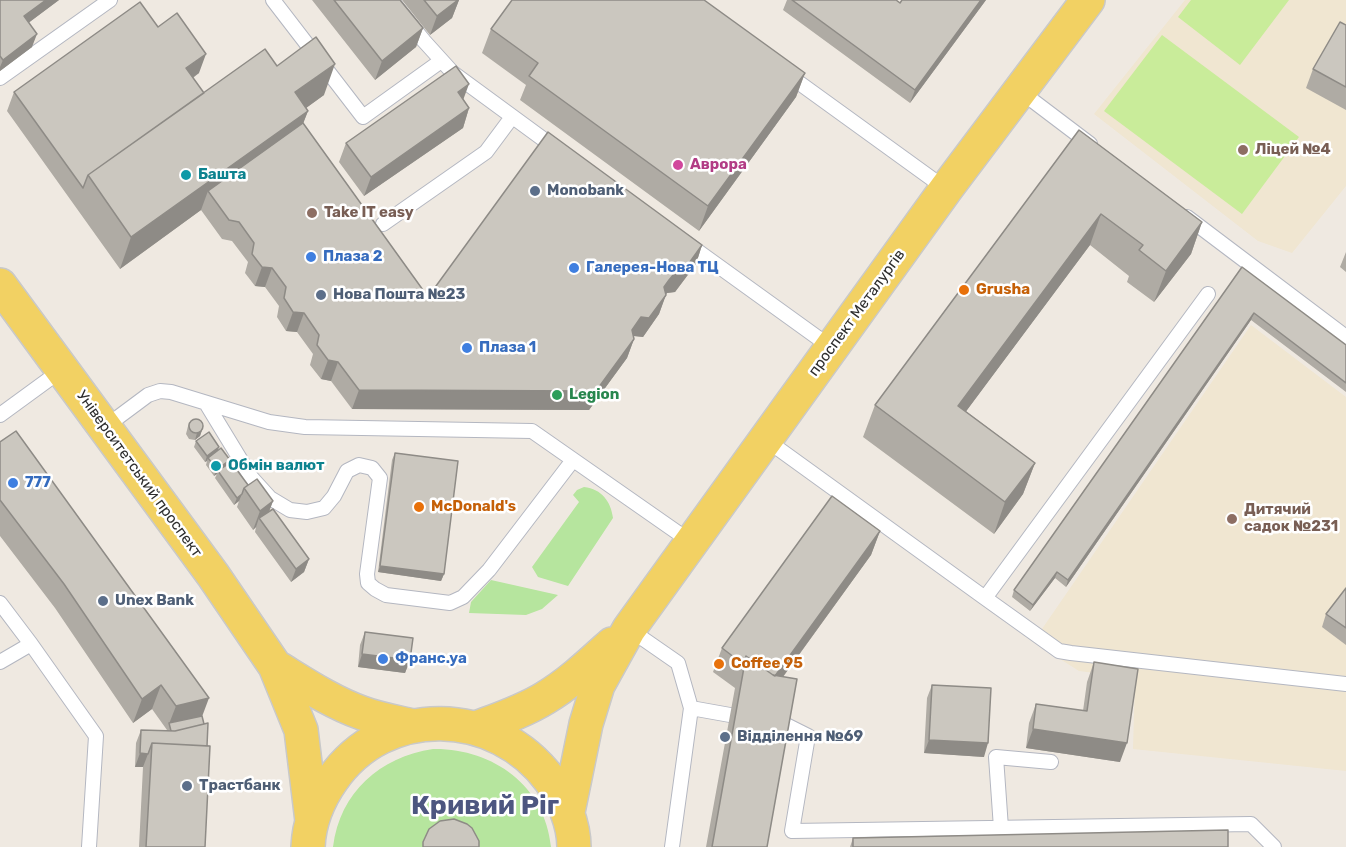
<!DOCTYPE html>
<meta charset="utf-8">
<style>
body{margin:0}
canvas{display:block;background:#efe9e1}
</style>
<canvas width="1346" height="847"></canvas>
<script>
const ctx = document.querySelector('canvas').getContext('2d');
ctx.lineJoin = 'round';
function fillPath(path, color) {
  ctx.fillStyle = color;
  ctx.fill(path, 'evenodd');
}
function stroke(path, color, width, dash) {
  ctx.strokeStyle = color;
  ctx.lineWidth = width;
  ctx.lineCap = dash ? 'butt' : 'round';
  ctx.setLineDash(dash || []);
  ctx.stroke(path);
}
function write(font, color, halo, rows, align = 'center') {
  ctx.font = font + ' Rubik,sans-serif';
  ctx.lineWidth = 5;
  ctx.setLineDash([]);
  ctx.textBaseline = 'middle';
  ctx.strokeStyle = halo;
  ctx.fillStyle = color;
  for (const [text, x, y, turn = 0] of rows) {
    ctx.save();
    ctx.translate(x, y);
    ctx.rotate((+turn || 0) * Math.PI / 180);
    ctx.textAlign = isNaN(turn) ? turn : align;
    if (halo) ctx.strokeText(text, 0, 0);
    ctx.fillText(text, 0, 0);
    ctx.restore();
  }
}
fillPath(new Path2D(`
 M1185,0H1346V186L1292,253L1258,241L1094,114Z
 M1251,325L1346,397V771L1133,749L1135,678L1079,671L1033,642Z`), '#f0e6d1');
fillPath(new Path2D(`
 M584,487C602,489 611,502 613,518L568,586L538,577L532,567L579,502L573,495L577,490Z
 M491,580L558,595L542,609L526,615L469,613L471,602Z
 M433,749C492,748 545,785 551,847H333C340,792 380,757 433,749Z`), '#b6e59e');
fillPath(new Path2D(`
 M1191,0H1289L1240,65L1178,17Z
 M1162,35L1299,137L1242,214L1104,111Z`), '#c9ec9a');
const service = new Path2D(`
 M273,0L363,117L441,61
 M391,0L424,41L453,73L558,150
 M787,74L946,189
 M0,78L110,0
 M1020,91L1090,144
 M1187,217L1346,337
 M383,224L486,152L512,117
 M685,242L832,348
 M206,403L251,477L270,498L290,510L307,512L324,508L334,496L347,471L359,465L372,468L380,478L367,574L368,583L375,589L386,595L450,603L463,597L489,570L573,460
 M0,415L63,369
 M105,427L148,395L160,391L171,392L269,422L305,427L532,431L691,542
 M765,439L985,598L1208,294
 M985,598L1059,651L1071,653L1346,684
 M0,603L31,644L96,736L89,847
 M629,629L678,663L691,708L672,847
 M0,662L31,644
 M691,708L730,715
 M784,724L808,736L792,831L1251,824L1274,847
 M1001,828L996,757L1051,762`);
const primary = new Path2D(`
 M0,285L213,575L275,666L301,730L312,821
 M275,666C303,683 331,702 362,713C378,719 396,722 413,726
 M476,728C500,719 524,711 545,698C570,683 591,663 612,644
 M568,812L586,724L598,685L629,629L946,189L1088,0
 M308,847C309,822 318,800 332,780C385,703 496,707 550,780C563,798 574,824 574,847`);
stroke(service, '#b4b7c1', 16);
stroke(primary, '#c9c9c9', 36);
stroke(service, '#fff', 14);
stroke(primary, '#f2d163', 33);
fillPath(new Path2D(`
 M0,0H59L28,23L32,47L0,71Z
 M312,0H400L423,28L416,47L375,80Z
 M402,0H459L452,18L430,35Z
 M787,0H896L900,3L986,0L910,103L783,10Z
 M1346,25V110L1306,88L1313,69Z
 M158,27L199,73L193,78L204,93L277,66L324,95L306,108L308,111L303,123L428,297L702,245L696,264L675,292L667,293L666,294L659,314L643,337L634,336V339L627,358L589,410L352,409L331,381L321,379L310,365L313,354L297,332L286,331L277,317L279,306L265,287L255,286L245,273L248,262L232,241L222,239L201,210L120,269L7,111L14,92Z
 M491,29L805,73L796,97L699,231L520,100L526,85L482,53Z
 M463,100L469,108L463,128L364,196L339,162L346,143Z
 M1079,130L1202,222L1191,254L1154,302L1127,282L1129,276L1090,245L966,411L1035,463L1023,494L994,534L863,437L875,405Z
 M1346,252V272L1340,267Z
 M1242,267L1346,345V392L1251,320L1066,587L1055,578L1030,611L1012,597L1014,590Z
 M189,422L202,430L200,436L195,440L189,439L186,434Z
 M196,441L218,450L230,460L228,464L248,485L273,501L269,511L309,559L304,572L291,582L255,532L256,527L253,530L237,507L239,501L234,505L215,478L217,474L214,476L206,465L207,461L205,462L194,447Z
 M0,442L202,716L205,847H139L143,767H135L136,743L141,730H167L152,709L133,723L55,608L0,536Z
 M395,453L444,574L441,581L378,572L392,460Z
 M880,531L871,555L783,677L767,847H706L735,688L713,672L722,648Z
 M1346,588V645L1322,627L1326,614Z
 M365,632L410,660L405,673L358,667L360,645Z
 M1094,662L1120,762L1026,748L1029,723L1036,704L1083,711L1087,682Z
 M932,685L984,757L924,753L927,698Z
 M853,838L1228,847H850Z`), '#afaba4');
fillPath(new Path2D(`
 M46,0H59L19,30L24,16Z
 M458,0H459L452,18L430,35L437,16Z
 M981,0H986L910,103L915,90Z
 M423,28L416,47L375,80L382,61Z
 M37,34L32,47L0,71V67L3,60Z
 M206,54L199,73L179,87L186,68Z
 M335,64L324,95L284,124L295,92Z
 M805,73L796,97L699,231L708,206Z
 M469,84L462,103L458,92Z
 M469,108L463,128L364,196L371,177Z
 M308,111L296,142L208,191L201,210L120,269L131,237Z
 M1101,214L1090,245L947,437L958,406Z
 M1202,222L1191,254L1154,302L1166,271Z
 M702,245L696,264L675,292L667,293L657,306L664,287L674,274Z
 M262,267L272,268L265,287L255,286Z
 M666,295L659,314L643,337L634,336L625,349L632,330L641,317Z
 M293,312L304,313L297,332L286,331Z
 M1254,313L1251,320L1066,587L1068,580Z
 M634,339L627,358L589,410L352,409L359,390Z
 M328,360L338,362L331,381L321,379Z
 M202,430L200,436L195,440L197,433Z
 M219,447L217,453L208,458L207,461L205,462L207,456Z
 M230,460L227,467L218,471L217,474L214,476L217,469Z
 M1035,463L1023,494L994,534L1005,502Z
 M242,494L239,501L234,505L237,498Z
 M273,501L266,520L259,518L256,527L253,530L260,511Z
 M880,531L871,555L761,707L770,683Z
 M309,559L304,572L291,582L296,569Z
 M380,566L444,574L441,581L378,572Z
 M1057,572L1055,578L1030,611L1033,605Z
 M362,654L410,660L405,673L358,667Z
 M161,685L152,709L133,723L142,699Z
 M209,698L200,722L169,724L176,706Z
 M1033,729L1127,743L1120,762L1026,748Z
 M929,740L988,743L984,757L924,753Z
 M140,753L148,754L143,767H135Z`), '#8e8b86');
const building = new Path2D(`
 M0,0H46L24,16L37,34L3,60L0,56Z
 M334,0H400L423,28L382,61Z
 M424,0H458L437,16Z
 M512,0H704L805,73L708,206L529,76L538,63L491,29Z
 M792,0H896L900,3L902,0H981L915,90Z
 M140,2L158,27L177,13L206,54L186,68L204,93L88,175L83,188L14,92Z
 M1340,22L1346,25V87L1313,69Z
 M316,37L335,64L295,92L308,111L131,237L88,175L265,49L277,66Z
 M456,66L469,84L458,92L469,108L371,177L346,143Z
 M303,123L428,297L548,132L702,245L682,273L674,274L669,280L664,287L666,295L649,318L641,317L632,330L634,339L596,391L359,390L338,362L328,360L317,345L319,335L304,313L293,312L284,298L286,287L272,268L262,267L252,254L254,243L239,222L229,220L208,191Z
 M1079,130L1202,222L1166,271L1139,250L1143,245L1101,214L958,406L1035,463L1005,502L875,405Z
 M1242,267L1346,345V383L1254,313L1068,580L1057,572L1033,605L1014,590Z
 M189 426a7 7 0 1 1 14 0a7 7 0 1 1-14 0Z
 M16,431L209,698L176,706L161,685L142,699L64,584L0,500V442Z
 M209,432L219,447L207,456L196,441Z
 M221,448L230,460L217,469L208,458Z
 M395,453L458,461L444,574L380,566Z
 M231,462L248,485L244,488L242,494L237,498L218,471Z
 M257,479L273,501L260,511L244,488Z
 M832,496L880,531L775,676L773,675L746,656L743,664L722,648Z
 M273,509L309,559L296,569L259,518Z
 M1346,588V628L1326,614Z
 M365,632L413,638L410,660L362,654Z
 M746,656L773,675L797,679L767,847H712Z
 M1094,662L1138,669L1127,743L1033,729L1036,704L1087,711Z
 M932,685L991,688L988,743L929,740Z
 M202,716L204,724L175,731H171L169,723Z
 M208,723L207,746L152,743L148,754L140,753L141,730L175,731Z
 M152,743L210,746L205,847H146Z
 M454,819L467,824L472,828L479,841V847H423V842L429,829L440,821Z
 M1228,830V847H853V838Z`);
fillPath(building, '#cbc7bf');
stroke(building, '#8e8b86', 1.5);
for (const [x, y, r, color] of [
 [1243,150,6,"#8d6e63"],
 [678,165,6,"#d1479c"],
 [186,175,6,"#0f9aa8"],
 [535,191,6,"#5c6f8a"],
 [312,213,6,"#8d6e63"],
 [311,257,6,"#3f7fe0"],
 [574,268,6,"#3f7fe0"],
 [964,290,6,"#e8710a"],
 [321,295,6,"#5c6f8a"],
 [467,348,6,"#3f7fe0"],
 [557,395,6,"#2e9e5b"],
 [216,466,6,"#0f9aa8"],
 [13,483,6,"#3f7fe0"],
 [419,507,6,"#e8710a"],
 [1232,519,6,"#8d6e63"],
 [103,601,6,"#5c6f8a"],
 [383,659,6,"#3f7fe0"],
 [719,664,6,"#e8710a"],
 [725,737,6,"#5c6f8a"],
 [187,786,6,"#5c6f8a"]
]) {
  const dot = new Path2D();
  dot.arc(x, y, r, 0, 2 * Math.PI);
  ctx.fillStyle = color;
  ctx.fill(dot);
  stroke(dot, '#fff', 2);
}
write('bold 15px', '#785e54', '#fff', [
 ["Ліцей №4",1255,150],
 ["Take IT easy",324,213],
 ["Дитячий",1244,510],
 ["садок №231",1244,527]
], 'left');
write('bold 15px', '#b23c85', '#fff', [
 ["Аврора",690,165]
], 'left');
write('bold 15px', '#0d838f', '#fff', [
 ["Башта",198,175],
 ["Обмін валют",228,466]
], 'left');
write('bold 15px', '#4e5e75', '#fff', [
 ["Monobank",547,191],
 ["Нова Пошта №23",333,295],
 ["Unex Bank",115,601],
 ["Відділення №69",737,737],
 ["Трастбанк",199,786]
], 'left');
write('bold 15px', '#366cbe', '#fff', [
 ["Плаза 2",323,257],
 ["Галерея-Нова ТЦ",586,268],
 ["Плаза 1",479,348],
 ["777",25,483],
 ["Франс.уа",395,659]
], 'left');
write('bold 15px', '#c56008', '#fff', [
 ["Grusha",976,290],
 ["McDonald's",431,507],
 ["Coffee 95",731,664]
], 'left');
write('15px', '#2e2e2e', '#fff', [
 ["проспект Металургів",857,313,-54],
 ["Університетський проспект",139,474,54]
]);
write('bold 15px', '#27864d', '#fff', [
 ["Legion",569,395]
], 'left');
write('bold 27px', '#4d5680', '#fff', [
 ["Кривий Ріг",485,806]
]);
</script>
